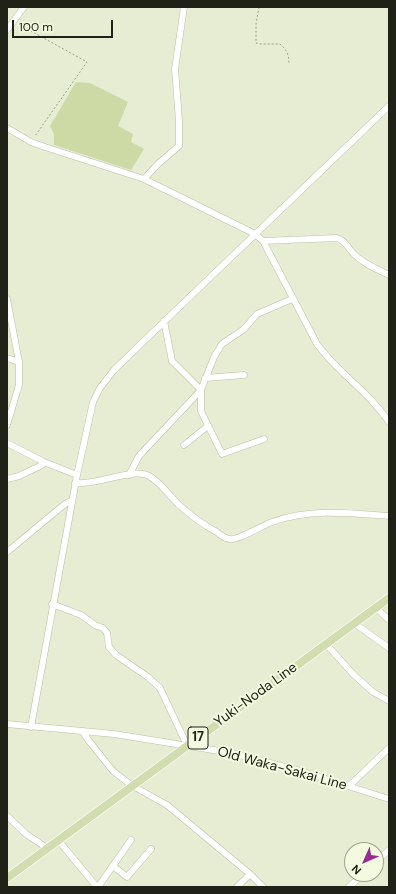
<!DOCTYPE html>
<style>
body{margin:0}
#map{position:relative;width:396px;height:894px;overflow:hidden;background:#e6edd2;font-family:"DM Sans",sans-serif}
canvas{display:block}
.frame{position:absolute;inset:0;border:8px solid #202218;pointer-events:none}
.north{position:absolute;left:344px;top:842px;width:40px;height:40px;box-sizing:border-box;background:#f3fadf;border:1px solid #9fa48f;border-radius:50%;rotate:225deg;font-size:11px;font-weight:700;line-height:16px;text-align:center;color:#202218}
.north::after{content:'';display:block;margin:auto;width:14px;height:18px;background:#962c8f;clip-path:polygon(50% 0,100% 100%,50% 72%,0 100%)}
.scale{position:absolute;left:12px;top:20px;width:101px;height:18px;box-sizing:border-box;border:2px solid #202218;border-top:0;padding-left:5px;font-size:12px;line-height:14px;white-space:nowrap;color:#202218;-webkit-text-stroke:3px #f3fadf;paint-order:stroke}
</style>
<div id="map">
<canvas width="396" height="894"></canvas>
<div class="frame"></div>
<div class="north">N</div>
<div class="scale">100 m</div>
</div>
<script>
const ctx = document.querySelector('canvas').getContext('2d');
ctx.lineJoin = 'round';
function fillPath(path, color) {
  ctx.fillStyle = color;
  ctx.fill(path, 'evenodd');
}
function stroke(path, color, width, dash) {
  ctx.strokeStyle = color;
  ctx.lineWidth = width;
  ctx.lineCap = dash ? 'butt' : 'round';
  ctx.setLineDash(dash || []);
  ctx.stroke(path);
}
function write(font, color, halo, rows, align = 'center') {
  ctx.font = font + ' "DM Sans",sans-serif';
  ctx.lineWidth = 4;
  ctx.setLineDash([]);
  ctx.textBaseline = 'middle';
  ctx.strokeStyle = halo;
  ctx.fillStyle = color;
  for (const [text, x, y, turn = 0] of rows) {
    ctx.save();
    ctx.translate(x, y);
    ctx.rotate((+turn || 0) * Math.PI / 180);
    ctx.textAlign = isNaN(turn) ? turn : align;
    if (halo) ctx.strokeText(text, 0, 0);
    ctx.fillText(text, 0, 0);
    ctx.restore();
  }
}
fillPath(new Path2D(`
 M76,82L90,83L128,102L118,126L133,134L131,142L144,149L131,170L54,145V134L50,126Z`), '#cddaa5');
const minor = new Path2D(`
 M7,30L24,7
 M7,128L31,142L45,147L144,179L255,234L263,241L317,344C338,373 369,392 389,422
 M144,179L159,163L179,146V121L175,69L184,7
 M263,241L337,238C346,241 347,247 353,253C362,263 377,269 389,275
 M7,299L19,362V385L7,425
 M164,321L172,361L201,390V411L222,454L264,439
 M7,358L19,362
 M205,378L244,375
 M7,443L44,462L77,475
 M184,445L208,426
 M129,475L139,456L201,390L214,357L222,344L244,329L257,314L292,299
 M7,479L19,476L42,465L44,462
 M75,483C96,486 133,467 149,476C159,481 170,496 178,504C189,514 203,525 217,532C220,535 226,539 230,539C237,541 263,525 272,522C310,508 350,513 389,516
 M7,552L65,504L72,500
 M52,604L81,615L95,625L103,628L107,633L109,647L116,655L148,677L160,688L184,739
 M375,607L389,620
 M354,623L389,648
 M326,644L354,675L373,692L389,701
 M7,724L114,734L232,753L304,772L389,799
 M31,727L77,475L93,402L100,388L114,370L172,314L389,106
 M83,732L89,741L113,771L131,785L167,805L250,874L263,887
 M349,786L389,748
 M7,816L26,834L47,848
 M58,840L97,887
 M376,862L389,850
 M113,866L127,877L151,849
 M98,887L131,840
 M237,887L250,874
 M349,887L363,874`);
const major = new Path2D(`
 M7,878L389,598`);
stroke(minor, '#bac1a7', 7);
stroke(major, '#fff', 9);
stroke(new Path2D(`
 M259,7L256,24V43L260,44H280C287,50 289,55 289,64
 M20,25L87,62L35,136`), '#9ba08b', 1, [2, 2]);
stroke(minor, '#fff', 6);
stroke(major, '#d1dcaf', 8);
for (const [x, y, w] of [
 [198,738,20]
]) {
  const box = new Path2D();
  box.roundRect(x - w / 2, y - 11, w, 22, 3);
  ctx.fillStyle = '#f3fadf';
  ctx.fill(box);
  stroke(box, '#202218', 1);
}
write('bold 13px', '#202218', null, [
 ["17",198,738]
]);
write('14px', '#202218', '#f3fadf', [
 ["Yuki-Noda Line",256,695,-36],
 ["Old Waka-Sakai Line",282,769,15]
]);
</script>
